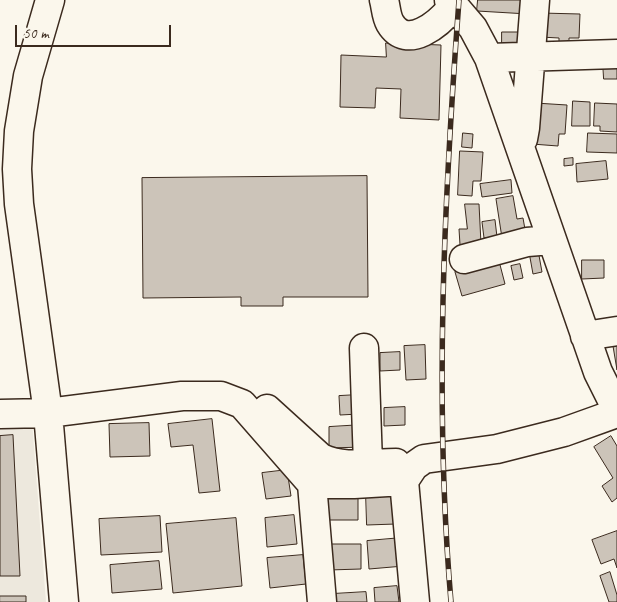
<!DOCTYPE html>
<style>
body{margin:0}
#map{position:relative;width:617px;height:602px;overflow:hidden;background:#fbf7ec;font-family:Caveat,sans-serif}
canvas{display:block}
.scale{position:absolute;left:15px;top:25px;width:156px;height:22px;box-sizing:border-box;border:2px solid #3b2a1e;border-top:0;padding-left:6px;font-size:15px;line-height:18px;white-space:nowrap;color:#3b2a1e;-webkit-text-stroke:4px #fbf7ec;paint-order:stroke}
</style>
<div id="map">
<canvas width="617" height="602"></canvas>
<div class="scale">50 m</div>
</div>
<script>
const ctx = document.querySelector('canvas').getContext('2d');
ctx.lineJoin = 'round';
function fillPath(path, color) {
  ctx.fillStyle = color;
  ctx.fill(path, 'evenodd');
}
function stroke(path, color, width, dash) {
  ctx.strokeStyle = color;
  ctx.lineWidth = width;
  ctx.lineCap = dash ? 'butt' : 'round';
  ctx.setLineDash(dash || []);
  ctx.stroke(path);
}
fillPath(new Path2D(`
 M0,421H32L46,602H0Z`), '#ede8dd');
const building = new Path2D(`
 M478,0H529L528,14L477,11Z
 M541,13L580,14L579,38H569V43H559V38L540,37Z
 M502,32H525V47H502Z
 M386,43L441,45L439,120L400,118L401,89L376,88L375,108L340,107L341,55L386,57Z
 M603,62H617V79H604Z
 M573,101L590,102V126H572Z
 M535,103L567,105L565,134H559L558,146L532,144Z
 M595,103L617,104V132L600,131V126H594Z
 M463,133L473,134L472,148L462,147Z
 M588,133L617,134V153L587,152Z
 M460,151L483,152L481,181H473L472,196L458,195Z
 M573,158V165L564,166V159Z
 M606,161L608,179L577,182L576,164Z
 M367,176L368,297H283V306H241V297L143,298L142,178Z
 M511,180L512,193L482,197L480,184Z
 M513,196L517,219L523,218L526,235L502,238L496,199Z
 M465,204H479L481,244L460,245L459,229H467Z
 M495,220L497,237L484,238L482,222Z
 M538,250L542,272L533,274L529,252Z
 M582,260H604V278L582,279Z
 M499,261L505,284L462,296L455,272Z
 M520,264L523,278L514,280L511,266Z
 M617,339V370L612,340Z
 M425,345L426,379L406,380L404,346Z
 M400,352V370L380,371V353Z
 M358,395L359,414L340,415L339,396Z
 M405,407V425L384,426V408Z
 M212,419L220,491L199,493L193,445L171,447L168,424Z
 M149,423L150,456L110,457L109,424Z
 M362,425L363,447L329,448V427Z
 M13,435L20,576H0V436Z
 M611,436L617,446V498L612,502L602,486L613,478L594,447Z
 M287,470L291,496L266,499L262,473Z
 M366,494H395L396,524L367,525Z
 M358,498V520H327V499Z
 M294,515L297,544L267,547L265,518Z
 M160,516L162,552L101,555L99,519Z
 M236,518L242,586L173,593L166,524Z
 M617,531V568L614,559L601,564L592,540Z
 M401,538L404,566L369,569L367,541Z
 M329,544H361V569L329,570Z
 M303,555L306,584L270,588L267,558Z
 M159,561L162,589L112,593L110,565Z
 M610,572L617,595V602H609L600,576Z
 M397,586L399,602H375L374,588Z
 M366,592L367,602H333L332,594Z
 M0,596H26V602H0Z`);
fillPath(building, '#ccc4b9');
stroke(building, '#3b2a1e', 1);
const minor = new Path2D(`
 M50,0L28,76L19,131L17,169L19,204L48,413L64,602
 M384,0C386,7 386,16 390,23C407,52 440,23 453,6
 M449,0L473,28L489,58L598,372L617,410
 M489,58L617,54
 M519,144L523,139L525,128L535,0
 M464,259L527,242L552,240
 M585,336L617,331
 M364,348L368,464
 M267,409L321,458C344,469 371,463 396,463
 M0,414L48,413L182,396H221L242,404L312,484H354L404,481L414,466L424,459L497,449L564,432L617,413
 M404,481L415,602
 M312,484L322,602`);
stroke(minor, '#3b2a1e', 31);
stroke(minor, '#fbf7ec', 28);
const rail = new Path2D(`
 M451,602C434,402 444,200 459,0`);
stroke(rail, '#3b2a1e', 5.5);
stroke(rail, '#fbf7ec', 4, [11]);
</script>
